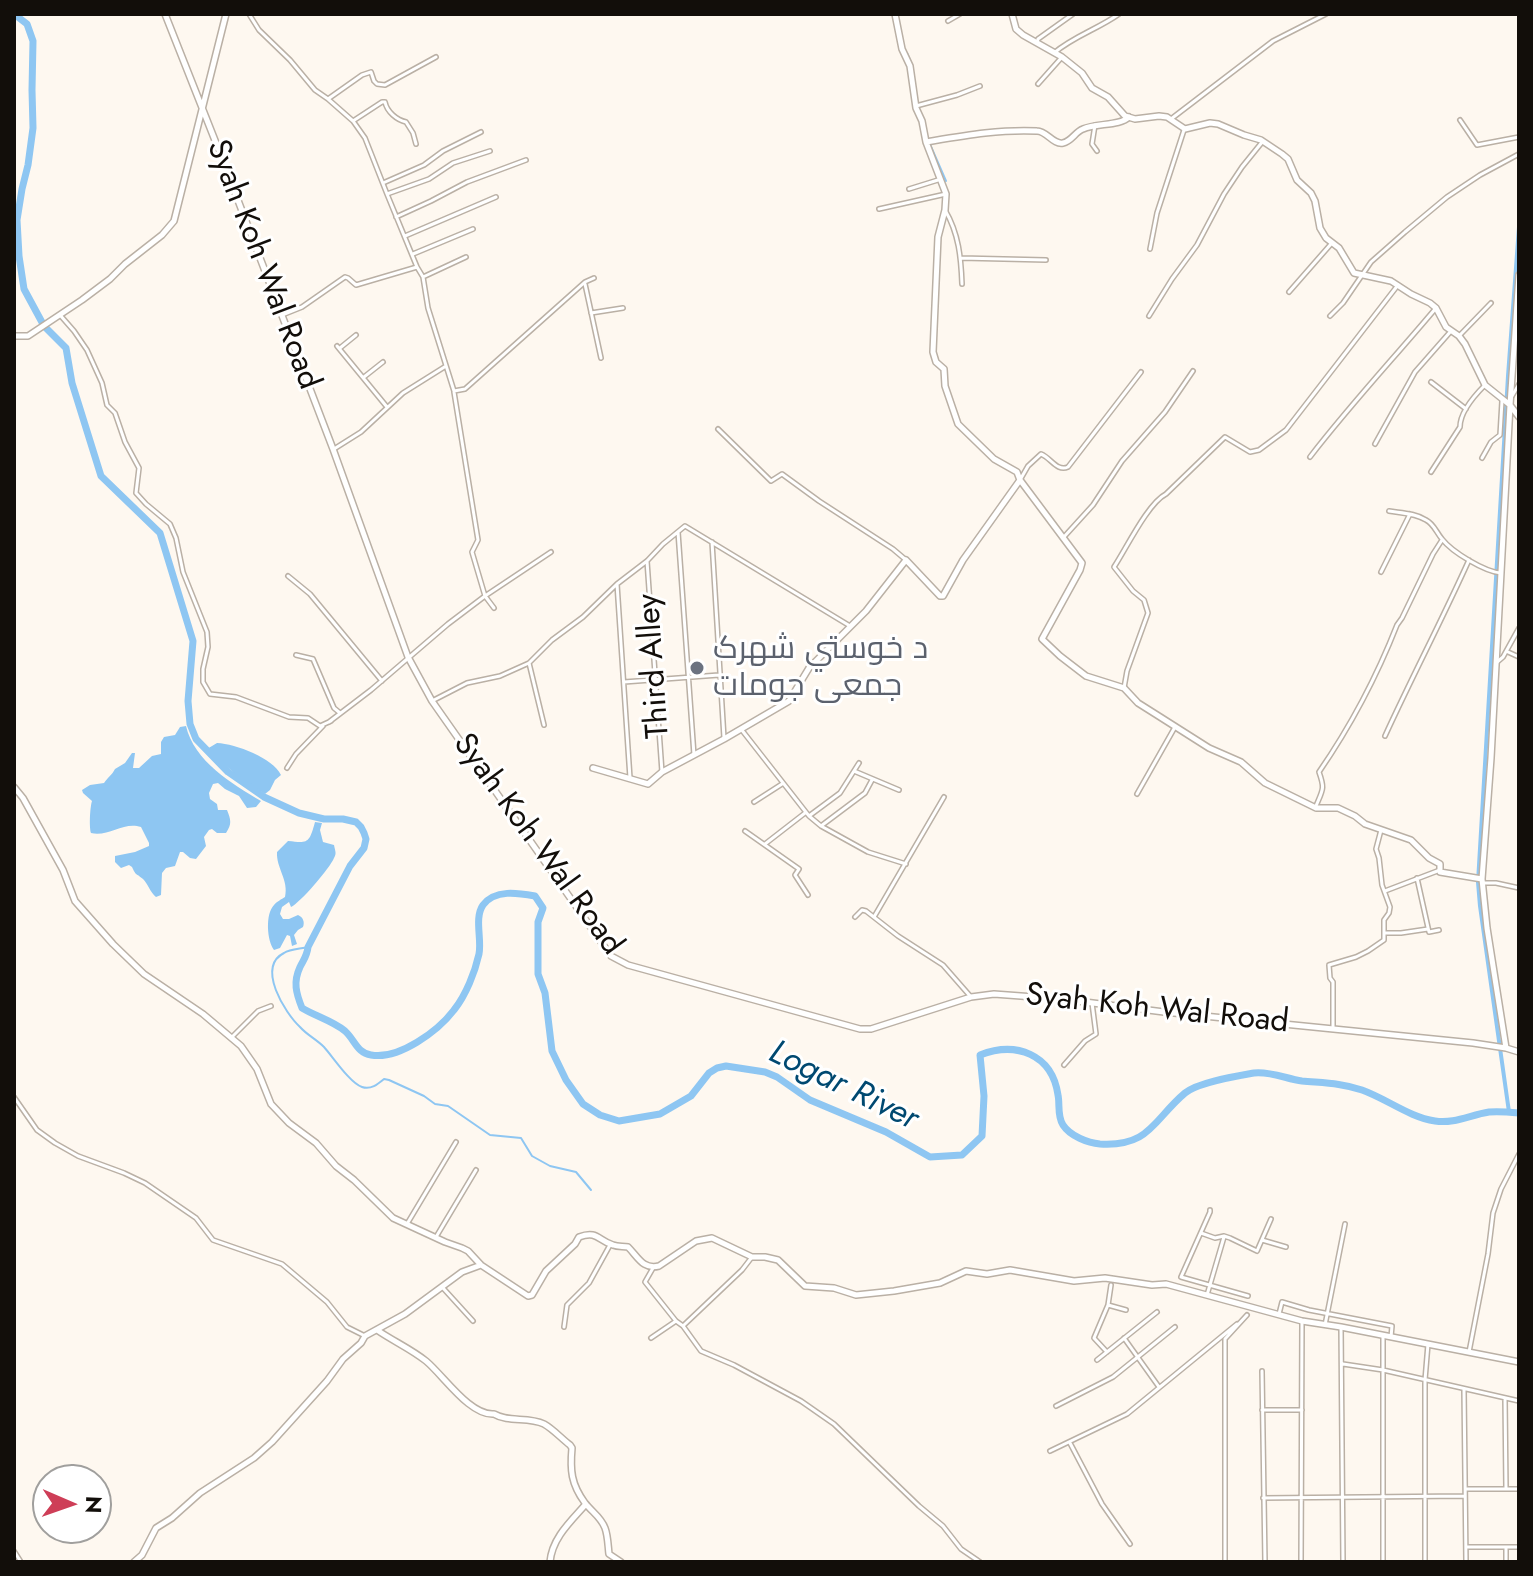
<!DOCTYPE html>
<meta charset="utf-8">
<style>
body{margin:0}
#map{position:relative;width:1533px;height:1576px;overflow:hidden;background:#fef8f0;font-family:Jost,sans-serif}
canvas{display:block}
.frame{position:absolute;inset:0;border:16px solid #120e0a;pointer-events:none}
.north{position:absolute;left:32px;top:1464px;width:80px;height:80px;box-sizing:border-box;background:#fff;border:2px solid #a09f9d;border-radius:50%;rotate:92deg;font-size:22px;font-weight:700;line-height:32px;text-align:center;color:#120e0a}
.north::after{content:'';display:block;margin:auto;width:28px;height:36px;background:#ce3e57;clip-path:polygon(50% 0,100% 100%,50% 72%,0 100%)}
</style>
<div id="map">
<canvas width="1533" height="1576"></canvas>
<div class="frame"></div>
<div class="north">N</div>
</div>
<script>
const ctx = document.querySelector('canvas').getContext('2d');
ctx.lineJoin = 'round';
function fillPath(path, color) {
  ctx.fillStyle = color;
  ctx.fill(path, 'evenodd');
}
function stroke(path, color, width, dash) {
  ctx.strokeStyle = color;
  ctx.lineWidth = width;
  ctx.lineCap = dash ? 'butt' : 'round';
  ctx.setLineDash(dash || []);
  ctx.stroke(path);
}
function write(font, color, halo, rows, align = 'center') {
  ctx.font = font + ' Jost,Cairo,sans-serif';
  ctx.lineWidth = 6;
  ctx.setLineDash([]);
  ctx.textBaseline = 'middle';
  ctx.strokeStyle = halo;
  ctx.fillStyle = color;
  for (const [text, x, y, turn = 0] of rows) {
    ctx.save();
    ctx.translate(x, y);
    ctx.rotate((+turn || 0) * Math.PI / 180);
    ctx.textAlign = isNaN(turn) ? turn : align;
    if (halo) ctx.strokeText(text, 0, 0);
    ctx.fillText(text, 0, 0);
    ctx.restore();
  }
}
fillPath(new Path2D(`
 M186,726C194,761 232,784 261,801L256,807L247,808L239,796L225,789L218,783L213,784L209,793L210,799L217,804L218,810H227C231,820 232,824 226,833H217L212,829L209,830L204,837L206,846L196,859L190,858L183,852H180L175,866L166,868L162,873L161,895L156,897C150,892 148,884 143,879C136,873 136,876 132,867L129,865L121,868L115,862V856L135,852L149,846V843L141,827C124,821 109,837 91,833C89,827 90,807 92,801L83,793L82,790L90,785L104,783C108,777 112,775 115,769L125,763L132,753H135L133,768H139L152,756L161,754V742L164,737L175,735L180,727Z
 M217,743C236,744 273,758 281,775L275,780L270,790L265,794L242,780L207,749Z
 M315,822L322,823L320,830L323,842L334,845C335,851 337,853 334,858C330,868 300,903 291,907L289,902L282,907L280,914L283,919H289L298,915C303,917 305,922 303,927L298,930L294,935L297,944L292,946L290,936L287,935L280,948L274,950C267,941 265,914 274,905C276,902 282,899 285,897C289,880 276,868 277,852L288,841C308,843 309,844 315,822Z`), '#8ec6f2');
stroke(new Path2D(`
 M907,53L912,65
 M929,142L946,181
 M308,947C300,949 290,949 284,953C256,967 285,1013 300,1027C307,1035 316,1039 324,1047C333,1057 350,1083 362,1087C371,1090 378,1084 384,1079L389,1080L424,1096L435,1104L448,1106L490,1135L521,1138L532,1156L550,1166L576,1172L591,1190`), '#8ec6f2', 2);
stroke(new Path2D(`
 M1509,1112L1480,906L1478,882L1508,376L1519,227`), '#8ec6f2', 4);
stroke(new Path2D(`
 M14,14L27,24L33,41L32,90L33,128L28,165L22,189L17,220L19,256L24,289L44,326L66,348L72,383L101,476L160,533L193,641L188,701L190,724L196,739L228,772L264,797L299,813L324,819H343L356,822L361,827L364,833L366,839L364,848L350,866L308,947C307,956 304,959 300,967C293,982 296,993 302,1008C315,1016 333,1021 345,1031C355,1040 357,1053 371,1055C399,1060 438,1031 454,1010C466,995 475,972 479,954C482,939 474,918 483,905C495,889 518,893 535,896L543,908L538,922V974L545,993L552,1051L566,1080L583,1104L600,1115L619,1121L660,1114L691,1096L709,1073L717,1068L726,1066L765,1072L777,1077L810,1100L886,1132L930,1157L962,1155L982,1136L984,1096L980,1055C1016,1041 1052,1054 1058,1095C1060,1104 1057,1116 1063,1125C1070,1136 1088,1143 1100,1144C1150,1147 1153,1120 1185,1093C1198,1082 1237,1076 1254,1073C1270,1071 1287,1079 1302,1081C1323,1083 1342,1083 1362,1090C1387,1099 1409,1117 1435,1121C1454,1124 1470,1115 1489,1112C1498,1111 1509,1112 1519,1113`), '#8ec6f2', 7);
const street = new Path2D(`
 M249,14L259,30L290,60L315,90L328,99L353,121L365,138L387,194L417,267L423,277L428,308L454,391L465,389L585,282L594,278
 M948,21L960,14
 M1037,43L1038,39L1073,14
 M1054,53C1074,36 1098,29 1119,14
 M1038,84L1062,57
 M328,99L362,75L371,72L374,81L377,84L385,85L436,57
 M916,106L957,95L980,86
 M1171,119L1273,41L1326,14
 M1460,120L1477,145L1519,137
 M353,121L382,102H385C387,112 397,120 406,122L413,133L416,144
 M1095,125L1092,144L1097,151
 M383,183L424,165L443,151L481,132
 M909,189L938,180
 M387,194L429,179L453,163L490,151
 M879,209L946,194
 M945,210C959,234 961,258 962,284
 M396,217L431,201L467,182L526,160
 M405,236L496,197
 M1150,249L1157,213L1184,130
 M413,254L473,229
 M961,258L1046,260
 M423,277L466,257
 M585,284L601,358
 M1289,292L1331,244
 M591,313L623,308
 M60,315L74,331L87,350L102,383L107,405L115,413L125,442L139,468L136,493L146,504L170,524L176,538L183,572L207,632L208,647L203,669V682L210,694L236,697L289,717L308,718L320,726L331,721
 M282,315L302,307L345,277L348,278L356,285L417,267
 M1149,316L1172,279L1197,245L1224,194L1242,167L1263,141
 M1330,316L1343,303L1371,262L1405,232L1447,197L1480,175L1519,154
 M1459,336L1491,303
 M337,346L387,407
 M340,348L356,335
 M364,377L383,362
 M1431,382L1466,409
 M454,392L478,540L472,552L485,596L494,608
 M1512,396L1519,384
 M718,429L771,481L782,474L819,501L893,549L906,560
 M1375,444L1415,372L1451,331
 M334,449L361,432L403,393L446,366
 M1310,457C1350,405 1394,358 1436,308
 M1482,458L1491,442L1500,435L1502,401
 M1431,472L1460,427C1460,412 1474,396 1485,385
 M1020,480L1028,466L1041,454C1051,458 1057,472 1068,467L1141,372
 M1389,511C1401,513 1415,513 1426,520C1434,524 1436,532 1442,539C1452,552 1485,572 1501,573
 M678,532L694,755
 M1063,538L1093,505L1122,461L1165,412L1193,371
 M712,542L724,738
 M647,561L662,772
 M1381,572L1410,514
 M288,576L310,594L382,681
 M617,584L630,778
 M1508,652L1519,657
 M296,655L313,659L334,708L340,713
 M529,663L544,725
 M1496,663L1503,657L1519,628
 M624,682L719,675
 M1124,688L1127,671L1148,613L1144,600L1133,591L1114,567C1126,549 1148,503 1166,494L1225,437L1250,452L1259,450L1286,430L1398,285
 M432,701L467,683L500,676L529,663L552,640L583,617L617,584L647,561L663,544L685,526L850,626
 M329,722L371,690L448,624L485,596L551,552
 M741,729L809,816L821,826L868,852L906,864
 M1385,736C1412,677 1442,620 1469,560
 M287,768L296,754L323,726
 M854,771L899,790
 M1137,794L1175,727
 M754,802L782,784
 M1316,806C1323,789 1325,789 1319,772C1350,727 1377,676 1397,625L1402,618L1433,554L1442,540
 M809,816L840,793L859,763
 M821,826L865,793L872,780
 M745,831L799,869L795,875L808,895
 M765,844L805,813
 M1417,878L1429,932L1439,930
 M1484,883H1496L1519,888
 M1385,891L1440,870
 M855,917L862,910L866,911L898,936L943,965L971,997
 M874,917L944,797
 M1384,933H1401L1428,929
 M1333,1029V982L1330,978L1329,965L1356,957L1368,951L1384,940V920L1389,913L1390,907L1382,885L1379,858L1376,849L1381,830
 M231,1038L258,1011L271,1006
 M1064,1065L1085,1041L1096,1034L1092,1003
 M14,1097L37,1130L55,1143L78,1156L124,1173L145,1183L196,1218L213,1240L282,1264L327,1302L347,1327L365,1336
 M1210,1210V1212L1181,1277L1248,1296
 M407,1224L456,1142
 M1201,1233L1215,1238L1224,1236L1230,1238L1257,1251L1271,1219
 M436,1237L476,1170
 M1262,1240L1286,1247
 M653,1268L645,1282L676,1321L683,1326L701,1351L734,1365L801,1401L834,1424L919,1506L943,1526L961,1549L980,1562
 M443,1288L473,1321
 M1207,1295L1224,1237
 M1108,1305L1126,1310
 M1279,1314L1282,1302L1309,1310L1392,1326L1391,1337
 M684,1325L742,1270L752,1257
 M1325,1325L1345,1224
 M564,1327L567,1305L589,1283L610,1245
 M1341,1327L1343,1562
 M651,1338L676,1321
 M1124,1338L1159,1387
 M1107,1352L1094,1338L1108,1305L1111,1285
 M1469,1352L1488,1254L1493,1213L1501,1189L1519,1154
 M1097,1360L1157,1312
 M1343,1364L1383,1370L1519,1401
 M1262,1371L1265,1562
 M1464,1390L1466,1562
 M1505,1398L1506,1489
 M1056,1406L1113,1377L1175,1327
 M1262,1410H1302
 M1070,1443L1102,1504L1130,1544
 M1050,1451L1127,1414L1237,1324
 M1467,1489H1519
 M1263,1498L1465,1496
 M1467,1547H1519
 M1506,1547V1562
 M14,1551L21,1562
 M1225,1562V1339L1247,1315
 M1301,1562L1302,1321
 M1383,1562V1336
 M1425,1562V1380L1428,1344`);
const secondary = new Path2D(`
 M165,14L218,148L333,449L408,657L432,701L611,956L628,965L860,1029H871L971,997L994,994L1061,999L1164,1012L1473,1043L1506,1048L1519,1052
 M895,14L902,49L910,66L916,108L922,121L926,142L946,194L945,210L938,237L933,352L936,362L944,369L945,386L958,424L994,459L1017,472L1020,480L1082,563L1080,570L1042,639L1060,656L1086,676L1124,688L1138,703L1157,715L1209,748L1241,762L1265,783L1316,808H1338L1355,816L1365,824L1411,840L1429,858L1440,864V872L1482,879
 M1012,14L1016,29L1023,35L1062,57L1082,73L1092,88L1108,97L1125,116L1135,119L1159,116L1167,117L1185,129L1210,123L1218,124L1244,135L1261,140L1282,154L1288,159L1297,180L1311,193L1315,201L1320,228L1326,238L1339,248L1354,273L1391,281L1411,294L1430,303L1436,308L1446,327L1459,336L1465,344L1485,385L1510,405L1519,417
 M926,142C962,136 1000,129 1037,131C1047,131 1053,145 1063,143C1072,141 1075,132 1083,129C1096,123 1120,126 1129,117
 M14,336H28L82,300L110,279L125,264L162,235L174,221L226,14
 M593,768L648,784L662,772L724,739L789,701L809,668L866,611L906,560L940,596H943L963,560L1020,480
 M14,787L23,798L63,870L75,901L113,944L144,974L203,1014L241,1046L257,1069L271,1104L289,1123L316,1143L336,1166L354,1180L393,1218L445,1242L462,1248L468,1251L481,1265L528,1296L532,1295L546,1271L575,1244L579,1237C598,1230 598,1241 613,1245C618,1247 623,1246 628,1247C638,1257 643,1270 659,1266L696,1241L712,1238L752,1257H765L778,1260L805,1286L834,1288L856,1295L894,1291L940,1283L966,1271L987,1274L1010,1270L1074,1281L1105,1278L1152,1285L1166,1284L1302,1321L1341,1327L1519,1362
 M1506,1048L1487,928L1482,879L1491,758L1510,405L1519,275
 M377,1330C393,1341 411,1349 426,1361C444,1376 470,1416 494,1414C509,1423 528,1416 544,1424C553,1429 562,1439 570,1445L572,1448C570,1470 571,1484 585,1503C592,1512 601,1517 605,1528C608,1536 608,1546 609,1554L621,1562
 M134,1562L142,1555L156,1528L172,1518L200,1493L254,1458L272,1442L327,1381L343,1359L361,1343L365,1336L405,1314L462,1272L481,1265
 M550,1562C552,1538 571,1521 586,1504`);
stroke(street, '#bab0a5', 6);
stroke(secondary, '#bab0a5', 8);
stroke(street, '#fff', 3);
stroke(secondary, '#fff', 5);
for (const [x, y, r, color] of [
 [697,668,8,"#6b7280"]
]) {
  const dot = new Path2D();
  dot.arc(x, y, r, 0, 2 * Math.PI);
  ctx.fillStyle = color;
  ctx.fill(dot);
  stroke(dot, '#fff', 3);
}
write('32px', '#120e0a', '#fff', [
 ["Syah Koh Wal Road",262,265,69],
 ["Third Alley",655,666,-94],
 ["Syah Koh Wal Road",537,845,54],
 ["Syah Koh Wal Road",1157,1010,6]
]);
write('32px', '#5b616d', '#fff', [
 ["د خوستي شهرک",713,650],
 ["جمعی جومات",713,687]
], 'left');
write('italic 34px', '#004971', '#fff', [
 ["Logar River",843,1087,26]
]);
</script>
